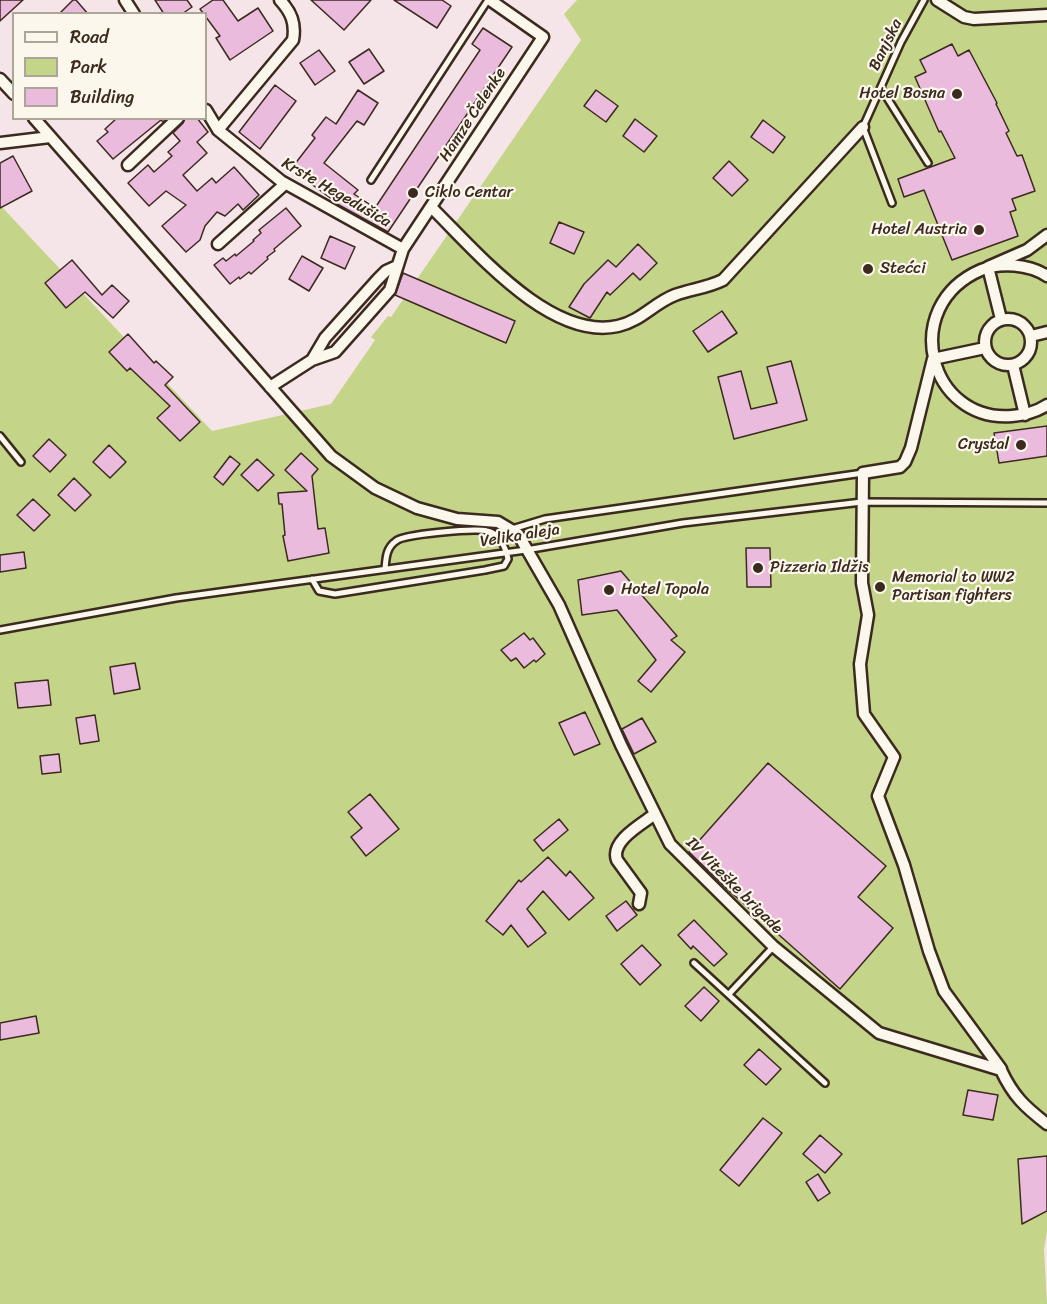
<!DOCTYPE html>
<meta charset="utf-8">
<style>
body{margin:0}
#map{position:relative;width:1047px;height:1304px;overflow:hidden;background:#f6e5e8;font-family:Sriracha,sans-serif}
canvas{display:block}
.legend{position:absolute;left:12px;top:12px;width:195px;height:108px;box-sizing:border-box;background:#fbf7ec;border:2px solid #aea59a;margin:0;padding:8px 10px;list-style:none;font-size:18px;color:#3b2a1e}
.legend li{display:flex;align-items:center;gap:12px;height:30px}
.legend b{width:30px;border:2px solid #aea59a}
</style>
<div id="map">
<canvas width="1047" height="1304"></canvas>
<ul class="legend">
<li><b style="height:8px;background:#fbf7ec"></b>Road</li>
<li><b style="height:16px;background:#c4d589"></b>Park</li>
<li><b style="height:16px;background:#ebbbdd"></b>Building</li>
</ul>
</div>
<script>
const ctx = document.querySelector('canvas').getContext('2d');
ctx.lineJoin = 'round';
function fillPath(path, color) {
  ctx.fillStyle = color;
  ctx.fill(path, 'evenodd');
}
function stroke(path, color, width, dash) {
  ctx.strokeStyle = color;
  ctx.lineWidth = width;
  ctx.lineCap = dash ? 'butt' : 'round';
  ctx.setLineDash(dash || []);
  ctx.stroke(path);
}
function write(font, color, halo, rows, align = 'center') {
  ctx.font = font + ' Sriracha,sans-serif';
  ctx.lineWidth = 4.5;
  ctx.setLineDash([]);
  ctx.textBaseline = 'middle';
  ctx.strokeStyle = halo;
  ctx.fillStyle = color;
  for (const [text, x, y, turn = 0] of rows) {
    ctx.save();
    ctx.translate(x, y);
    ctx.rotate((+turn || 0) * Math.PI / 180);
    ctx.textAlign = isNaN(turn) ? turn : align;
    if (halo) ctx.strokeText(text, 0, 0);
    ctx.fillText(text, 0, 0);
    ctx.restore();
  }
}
fillPath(new Path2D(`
 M577,0H1047V1232L1044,1249L1047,1304H0V205L212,431L331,404L375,340L371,337L388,316L391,317L581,40L564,14Z`), '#c4d589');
const building = new Path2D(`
 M0,0H23L0,21Z
 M73,0H76L88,14H59Z
 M155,0H187L192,7L182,14H164Z
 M213,0H223L238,21L258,8L273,31L230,60L216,38L220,36L200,9Z
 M311,0H371L344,30Z
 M394,0H442L451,6L437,28Z
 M483,28L512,47L388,232L337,204L334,201L335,199L333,200L291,169L315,138L312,135L326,117L336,124L358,90L378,103L364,125L357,121L324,163L358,190L354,194L375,208L480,50L472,44Z
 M952,44L958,56L969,50L997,103L996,104L1009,131L1006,133L1017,156L1022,155L1035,191L1012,199L1016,210L1010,212L1018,236L952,260L924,190L904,197L898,179L955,158L941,131L939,132L915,77L926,72L920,60Z
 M369,49L384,71L364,84L349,62Z
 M319,50L335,71L315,85L300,63Z
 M275,85L296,101L260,149L239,132Z
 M596,90L618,106L606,122L584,106Z
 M117,118H167L163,122L161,120L113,159L97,141L108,132L105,129Z
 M185,118H197L208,132L197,142L207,153L183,175L197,191L212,178L216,183L234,167L259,195L243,210L238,204L225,216L217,212L205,226L200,240L186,252L162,226L186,205L166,191L149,206L128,183L148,165L154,172L172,156L168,152L180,141L173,133L183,123Z
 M635,119L657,136L644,152L623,136Z
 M763,120L785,137L773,153L751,137Z
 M13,156L32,191L0,208V163Z
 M729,161L748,180L732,196L713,178Z
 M286,208L301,226L274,249L275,251L267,257L268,259L251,274L249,272L240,279L239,277L230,284L214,265L223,258L226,261L235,254L236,256L254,241L253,240L261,233L259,230Z
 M559,222L584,232L574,254L550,243Z
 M330,236L355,247L345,269L321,258Z
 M638,244L657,263L640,280L633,273L610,295L607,292L590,318L569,307L584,284L608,260L616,267Z
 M302,256L323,268L309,291L289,279Z
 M72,260L102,295L112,285L129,301L113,318L85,292L66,308L45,283Z
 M403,273L515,321L506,343L395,295Z
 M722,311L737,333L708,352L693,331Z
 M128,334L154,363L156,361L173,377L165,385L200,422L180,441L157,418L170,406L130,368L127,371L109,352Z
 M791,361L807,420L734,439L718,377L741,371L751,409L777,403L767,367Z
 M1047,426V456L999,463L994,433Z
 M49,439L66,455L50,472L33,456Z
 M109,445L126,462L110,478L93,462Z
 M301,453L318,469L312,476L318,529L325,528L329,553L288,561L283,536L285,535L282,504H279L278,493L307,491L285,470Z
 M230,456L240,464L223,485L214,477Z
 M257,459L274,475L258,491L241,475Z
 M74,478L91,495L75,511L58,495Z
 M33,499L50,515L34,531L17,515Z
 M746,548H770L771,587H747Z
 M24,552L26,568L0,572V555Z
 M621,571L677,636L671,640L685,652L651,692L638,681L656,660L617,610L582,615L578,580Z
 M524,633L530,640L533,638L545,654L536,662L534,660L524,668L516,658L511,661L501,650Z
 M135,663L140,689L114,694L110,667Z
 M48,680L51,705L18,708L15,683Z
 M585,712L600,744L574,755L559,723Z
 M95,715L99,741L80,744L76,718Z
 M642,718L656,742L634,754L622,729Z
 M59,754L61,772L42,774L40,756Z
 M768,763L886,866L858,897L893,928L840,989L726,888L689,852Z
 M370,794L399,829L366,856L351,837L362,828L348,812Z
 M559,819L568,830L543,851L534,840Z
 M548,857L566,876L570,871L594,898L569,920L543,891L527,909L546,933L528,947L511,925L503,935L486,921L519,880L521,882Z
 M626,901L637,915L617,931L606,916Z
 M694,920L727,954L714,966L693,946L691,949L678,935Z
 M642,945L661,965L640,985L621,964Z
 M704,987L719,1001L701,1021L685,1006Z
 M36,1016L39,1033L0,1040V1023Z
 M759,1049L781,1069L766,1085L744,1065Z
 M968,1090L998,1095L993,1120L963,1115Z
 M763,1118L782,1133L739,1186L720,1170Z
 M820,1135L842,1154L825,1173L803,1154Z
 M1047,1156V1211L1022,1224L1018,1159Z
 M818,1174L830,1193L818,1201L806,1182Z`);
fillPath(building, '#ebbbdd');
stroke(building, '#3b2a1e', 1.5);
const lane = new Path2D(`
 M881,88L928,163
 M371,180L488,0
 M892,203L863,127L901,42L924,0
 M0,436L21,462
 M512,529L545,519L863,473
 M312,579L319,591L335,594L485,570L504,566L508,559C506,548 499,533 487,531C475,528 404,534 396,541C386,548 386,558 385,569
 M0,630L176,598L526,550L683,523L862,502L1047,503
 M694,963L825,1083
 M729,994L773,947`);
const street = new Path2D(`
 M125,0L134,14
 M937,0L964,17L974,19L1047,15
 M0,79L14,94
 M206,110L218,130L281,181L403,249
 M34,118L331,456L375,488L417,508L457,519L498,522L518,534L559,605L621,745L670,844L773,946L879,1033L1001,1070C1013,1096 1025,1107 1047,1124
 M218,130L293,40C296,23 291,12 280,0
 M0,143L50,137
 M128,165L178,118
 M431,207C475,250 550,341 618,326C641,321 654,303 675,295C691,289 707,288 723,280L863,127
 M218,244L285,184
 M1047,276C1029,264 1000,262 981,270C898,306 929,423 1012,416C1025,415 1036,412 1047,405
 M985 342a23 23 0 1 1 46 0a23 23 0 1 1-46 0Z
 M1001,319L988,267L1027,250L1047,235
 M1031,336L1047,332
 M985,348L933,359L911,448L905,462L900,467L863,473L862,583L868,615L860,664L864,714L894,757L878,796L904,865L929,951L944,991L1001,1069
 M312,360L325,338L378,279L386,271L397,266
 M1013,365L1025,415
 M270,387L312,360L335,352L390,290L403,249L543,37L490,0
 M639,904L641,893L617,860C610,841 642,824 655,814`);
stroke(lane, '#3b2a1e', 10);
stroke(street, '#3b2a1e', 15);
stroke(lane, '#fbf7ec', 5);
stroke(street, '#fbf7ec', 10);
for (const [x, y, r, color] of [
 [957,94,6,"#3b2a1e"],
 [413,193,6,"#3b2a1e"],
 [979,230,6,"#3b2a1e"],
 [868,269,6,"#3b2a1e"],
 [1021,445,6,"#3b2a1e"],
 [758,568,6,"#3b2a1e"],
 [880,587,6,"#3b2a1e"],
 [609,590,6,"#3b2a1e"]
]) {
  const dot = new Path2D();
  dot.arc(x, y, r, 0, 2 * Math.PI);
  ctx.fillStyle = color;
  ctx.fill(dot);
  stroke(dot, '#fbf7ec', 2);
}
write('16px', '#3b2a1e', '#fbf7ec', [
 ["Banjska",886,45,-64],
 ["Hamze Čelenke",473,115,-57],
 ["Krste Hegedušića",336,193,30],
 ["Velika aleja",520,536,-9],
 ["IV Viteške brigade",734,886,45]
]);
write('16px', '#3b2a1e', '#fbf7ec', [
 ["Hotel Bosna",945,94,"right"],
 ["Ciklo Centar",425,193],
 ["Hotel Austria",967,230,"right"],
 ["Stećci",880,269],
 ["Crystal",1009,445,"right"],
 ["Pizzeria Ildžis",770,568],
 ["Memorial to WW2",892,578],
 ["Partisan fighters",892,596],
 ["Hotel Topola",621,590]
], 'left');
</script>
